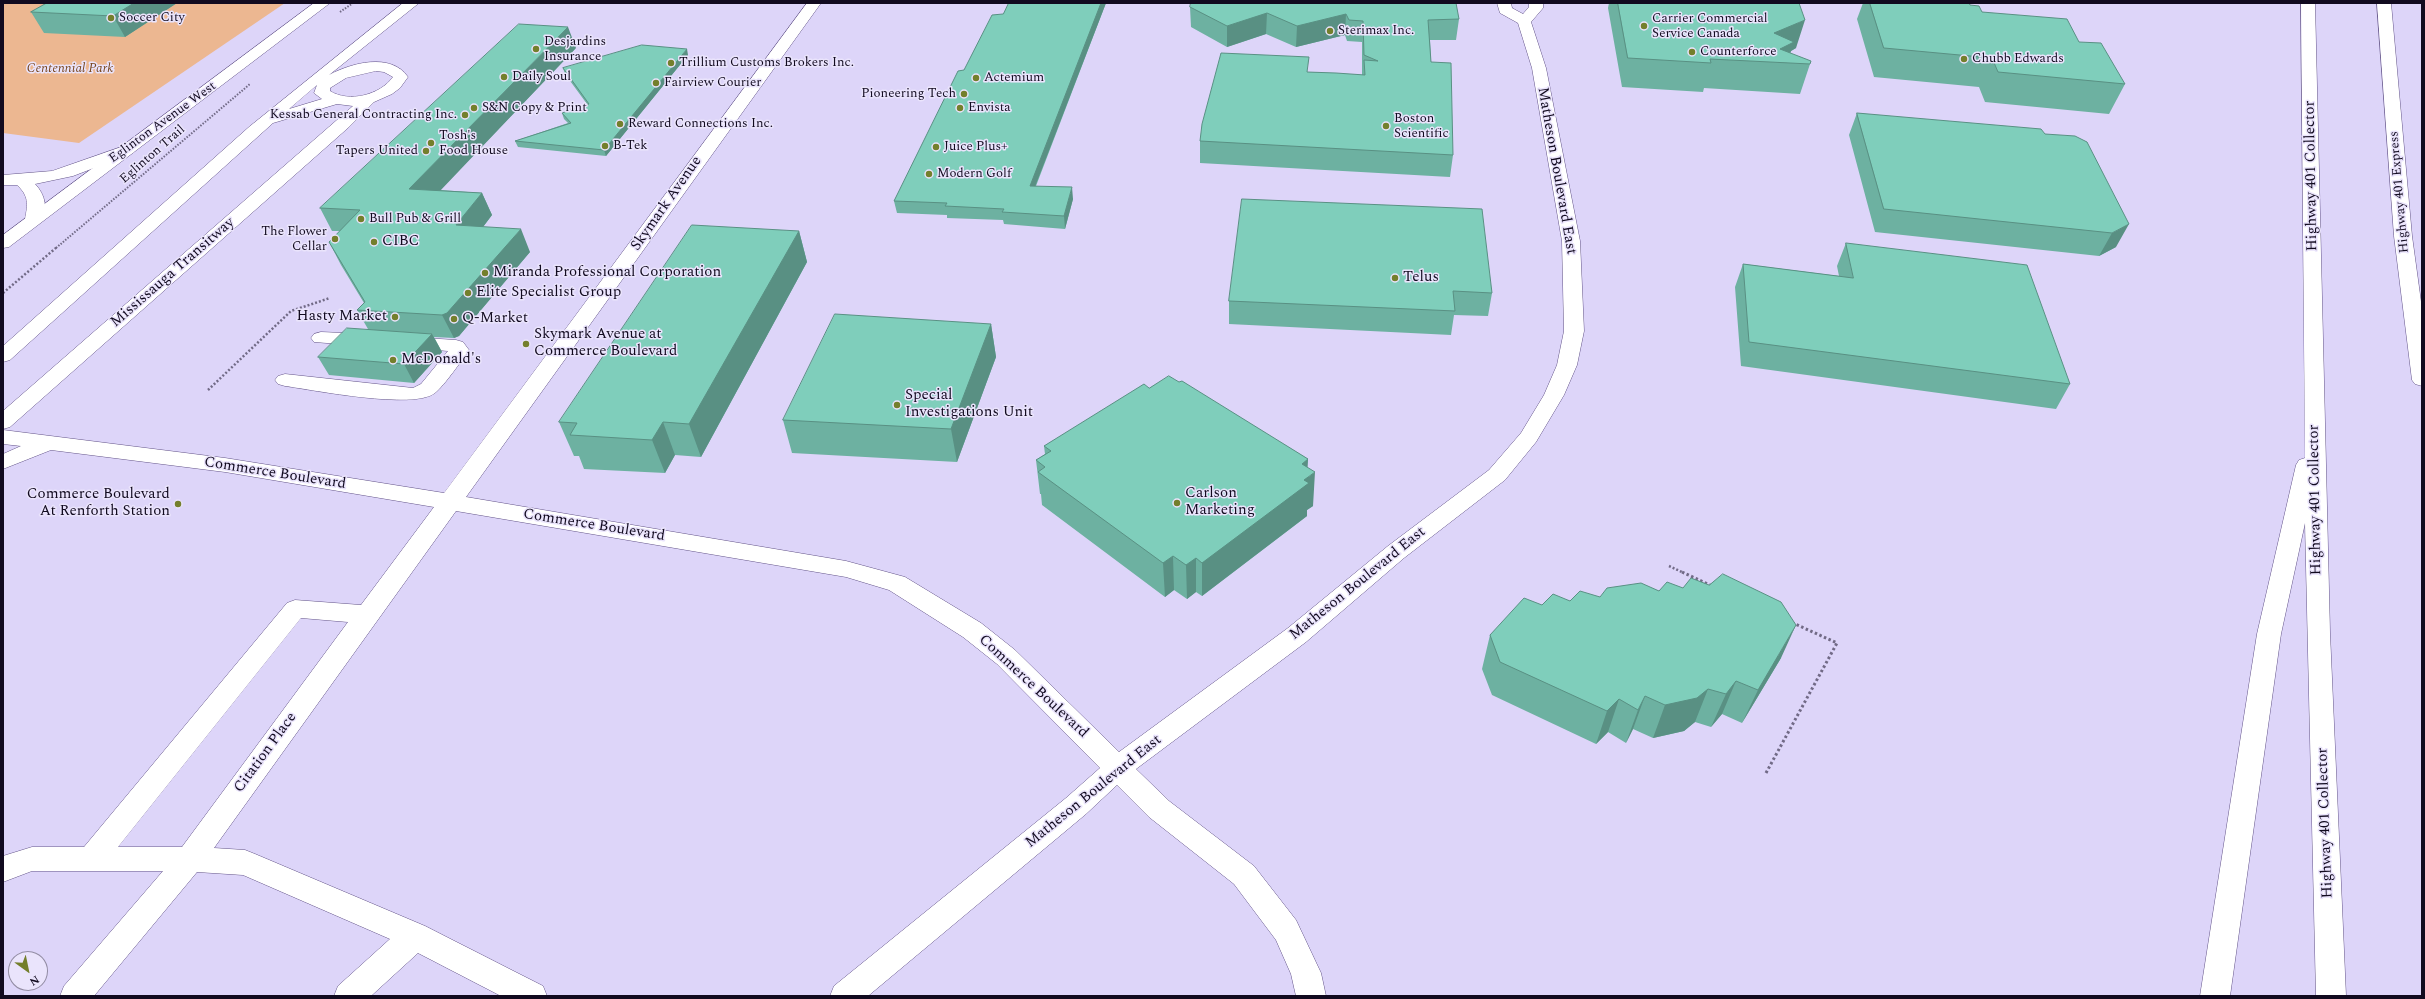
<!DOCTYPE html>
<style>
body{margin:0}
#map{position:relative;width:2425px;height:999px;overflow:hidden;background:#ddd5f9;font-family:Spectral,serif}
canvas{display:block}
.frame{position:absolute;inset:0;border:4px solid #110a1f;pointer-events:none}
.north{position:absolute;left:8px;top:951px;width:40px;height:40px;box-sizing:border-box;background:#eae4fc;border:1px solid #938da4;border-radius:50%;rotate:147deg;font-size:11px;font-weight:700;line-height:16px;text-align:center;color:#110a1f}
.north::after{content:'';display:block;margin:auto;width:14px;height:18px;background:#747f2c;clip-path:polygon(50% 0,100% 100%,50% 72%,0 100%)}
</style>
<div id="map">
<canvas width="2425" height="999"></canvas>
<div class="frame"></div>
<div class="north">N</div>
</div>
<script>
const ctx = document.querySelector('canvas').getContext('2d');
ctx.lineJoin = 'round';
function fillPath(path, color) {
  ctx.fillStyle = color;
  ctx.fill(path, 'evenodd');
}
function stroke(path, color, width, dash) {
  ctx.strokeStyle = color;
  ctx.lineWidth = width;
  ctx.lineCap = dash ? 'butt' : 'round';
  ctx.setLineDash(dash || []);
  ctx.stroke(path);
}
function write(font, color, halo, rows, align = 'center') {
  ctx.font = font + ' Spectral,serif';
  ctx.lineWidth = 3;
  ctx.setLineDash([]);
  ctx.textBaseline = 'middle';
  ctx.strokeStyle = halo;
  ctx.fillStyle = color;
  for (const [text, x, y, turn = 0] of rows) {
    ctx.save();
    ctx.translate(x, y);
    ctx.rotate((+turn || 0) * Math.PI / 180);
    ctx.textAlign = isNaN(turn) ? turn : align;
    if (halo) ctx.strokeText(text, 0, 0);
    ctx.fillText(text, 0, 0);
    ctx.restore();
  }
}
fillPath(new Path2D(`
 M3,3H285L79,143L3,133Z`), '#ecb791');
const minor = new Path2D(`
 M403,3H419L329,75C351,63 391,52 408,77L400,88L392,94L374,102L349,127L10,427L3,429V411L353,106L337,104L273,123L10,360L3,362V346L249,127ZM376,71L384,72L393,77C380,95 349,103 330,91V88L346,78ZM317,85L314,93L322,99L289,109Z
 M807,3H821L466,497L846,561L905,577L981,623L1015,650L1119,752L1288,628L1388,546L1489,470L1521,433L1544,395L1557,365L1564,331L1562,241L1532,68L1518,23L1500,13L1497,3H1511L1512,8L1523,14L1529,7V3H1543V8L1531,22L1546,68L1580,241L1584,331L1577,365L1564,395L1536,442L1505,480L1404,558L1306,642L1136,769L1169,801L1254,866L1296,920L1321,973L1326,996H1296L1291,974L1276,940L1234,884L1149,817L1117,785L1086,814L868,996H830L834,986L1066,798L1100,768L997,664L963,637L889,590L846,577L456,511L214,848L245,850L255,854L425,926L543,986L547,996H501L418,953L371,996H334L338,986L390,939L243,875L197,872L94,996H60L64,986L163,871H32L3,882V856L32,847H84L287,603L295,600L361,605L434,507L225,472L51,450L3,469V454L21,446L3,444V430L225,458L444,493ZM301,618L348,622L182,847H118Z
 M127,145L133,147L135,150L133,153L73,176L35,184C45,194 49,210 40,223H28L25,219C28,204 29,196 17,185H3V175L52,171Z
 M321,332L366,334L373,336L376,340L373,344L366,346L314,342L311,338L314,334Z
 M408,337L456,340L463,342L469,350C462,360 444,386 435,393C414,410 314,390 285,386L278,384L275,380L278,376L285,374L413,388L421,384L448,351L401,347L398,343L401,339Z`);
const major = new Path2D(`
 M314,3H330L9,247L3,248V235Z`);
const highway = new Path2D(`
 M2301,3H2315L2330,633L2346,996H2316L2305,523L2281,634L2230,996H2200L2257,634L2296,465L2299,460L2305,458Z
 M2377,3H2391L2412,236L2422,309V386L2415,384L2412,380L2394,236Z`);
stroke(minor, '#635488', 1);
stroke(major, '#635488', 1);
stroke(highway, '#635488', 1);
stroke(new Path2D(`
 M340,12L353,3
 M56,248L250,84`), '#716a86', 2, [1.5, 1.5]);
stroke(new Path2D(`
 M3,293L57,247
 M208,390L291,311L330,298
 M1669,566L1684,573`), '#716a86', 2.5, [2, 2]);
stroke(new Path2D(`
 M1682,572L1712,586
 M1766,773L1837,643L1793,623`), '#716a86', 3, [2.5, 2.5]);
fillPath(minor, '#fff');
fillPath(major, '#fff');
fillPath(highway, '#fff');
fillPath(new Path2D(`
 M47,3H177L125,37L44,33L31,12Z
 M1106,3L1036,186L1073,199L1065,229L1004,224L1003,220L947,218V215L897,213L894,201L964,70L1003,14Z
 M1609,3H1799L1796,48L1791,51L1790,53L1810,64L1800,94L1704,88L1703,92L1622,87L1608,8Z
 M1863,3H1969L1970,5L1982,12L2079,42L2125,84L2109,114L1985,102L1979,87L1874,77L1857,19Z
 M1190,7L1459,19L1456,40H1430L1431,62L1453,155L1450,177L1200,163V141L1308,72L1362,75V42L1347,41L1345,35L1296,47L1266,34L1227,47L1191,27Z
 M576,48L440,190L482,193L492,215L483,227L530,252L459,336L454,338L434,337L442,352L414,383L329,375L318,357L368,329L357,310L364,303L341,265L329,242L340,231H332L320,208Z
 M688,55L606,156L518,147L515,141L568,123L564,119L562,113L587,104L565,74L563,68Z
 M1857,113L2045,134L2087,142L2116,247L2099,256L1875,232L1849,135Z
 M1242,199L1492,293L1488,316L1454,315L1451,335L1229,324V301Z
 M799,231L807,262L701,457L675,455L665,473L584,469L579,456H574L559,422Z
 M1846,243L2070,384L2056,409L1741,366L1735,287L1743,264L1839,276L1837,266Z
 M991,324L996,357L957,462L792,453L783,420Z
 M1179,382L1308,459L1307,467L1313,506L1307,510V516L1202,596L1196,592L1187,599L1174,590L1165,597L1042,505L1041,494H1040L1036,460L1045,454L1044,446L1149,388Z
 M1683,588L1781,658L1742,723L1722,714L1711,727L1695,722L1684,731L1653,738L1633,729L1626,743L1608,732L1596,744L1492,695L1482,669L1490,635L1542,605L1600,597L1659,591Z`), '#6db1a1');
fillPath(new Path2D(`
 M134,3H177L125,37L113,16Z
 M1101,3H1106L1031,197L1030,186Z
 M1267,13L1266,34L1227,47V26Z
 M1346,14L1345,35L1296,47L1297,26Z
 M1805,20L1796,48L1791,51L1787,63L1776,62L1774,33Z
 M568,27L576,48L420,212L409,189Z
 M687,49L688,55L606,156L604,150Z
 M1072,187L1073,199L1065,229L1064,216Z
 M482,193L492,215L467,248L456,225Z
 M2129,224L2116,247L2099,256L2112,233Z
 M521,229L530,252L459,336L454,338L442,315Z
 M799,231L807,262L701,457L689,424Z
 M991,324L996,357L957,462L951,429Z
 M432,334L442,352L414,383L404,364Z
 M663,422L675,455L665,473L652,440Z
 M1308,459L1307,478L1315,472L1313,506L1307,510V516L1202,596V563L1302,464Z
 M1173,556L1174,590L1165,597L1163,563Z
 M1196,558V592L1187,599L1186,565Z
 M1796,625L1781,658L1742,723L1758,690Z
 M1736,681L1722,714L1711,727L1726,694Z
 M1708,689L1695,722L1684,731L1653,738L1665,705Z
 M1645,696L1633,729L1626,743L1638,710Z
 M1619,699L1608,732L1596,744L1607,711Z`), '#599083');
const building = new Path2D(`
 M47,3H134L113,16L31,12Z
 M1009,3H1101L1030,186L1072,187L1064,216L1002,212L1004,209L945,206L947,203L894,201L958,71L964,70L992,15L1003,14Z
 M1191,3H1456L1459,19L1428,20L1431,62L1451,63L1453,155L1200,141L1202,124L1221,53L1309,57L1307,72L1336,73L1365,75L1364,60L1378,61L1364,55L1363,21L1349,20L1346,14L1297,26L1267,13L1227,26L1190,7Z
 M1618,3H1799L1805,20L1774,33L1794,42L1780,49L1811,61L1810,64L1710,59L1711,63L1628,58Z
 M1870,3H1969L1970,5L1979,6L1982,12L2067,19L2079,42L2101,43L2125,84L1998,72L1992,58L1884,48Z
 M519,24L568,27L409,189L482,193L456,225L521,229L447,313L442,315L357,310L365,302L329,242L360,210L320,208Z
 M642,45L687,49L604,150L515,141L571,123L562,113L589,104L563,68Z
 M1857,113L2041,129L2045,134L2075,136L2087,142L2129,224L2112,233L1884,209Z
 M1242,199L1482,209L1492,293L1453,291L1455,311L1229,301Z
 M692,225L799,231L689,424L663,422L652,440L570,435L577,423L559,422Z
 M1846,243L2027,265L2070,384L1749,342L1743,264L1853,278Z
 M835,314L991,324L951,429L783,420Z
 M347,328L432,334L404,364L318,357Z
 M1169,376L1179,382L1182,381L1308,459L1302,464L1315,472L1304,480L1309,483L1202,563L1196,558L1186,565L1173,556L1163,563L1038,472L1045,467L1036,460L1051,451L1044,446L1144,384L1149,388Z
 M1723,574L1781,602L1796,625L1758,690L1736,681L1726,694L1708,689L1697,698L1665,705L1645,696L1638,710L1619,699L1607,711L1500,662L1490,635L1524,598L1542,605L1553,594L1570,601L1580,591L1600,597L1607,588L1641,583L1659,591L1667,582L1683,588L1691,578L1709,585Z`);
fillPath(building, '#7fcebb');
stroke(building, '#599083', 1);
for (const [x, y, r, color] of [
 [111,18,4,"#747f2c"],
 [1644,26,4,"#747f2c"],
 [1330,31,4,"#747f2c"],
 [536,49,4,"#747f2c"],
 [1692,52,4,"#747f2c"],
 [1964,59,4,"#747f2c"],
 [671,63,4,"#747f2c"],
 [504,77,4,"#747f2c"],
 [976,78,4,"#747f2c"],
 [656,83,4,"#747f2c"],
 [964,94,4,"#747f2c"],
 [474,108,4,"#747f2c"],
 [960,108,4,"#747f2c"],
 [465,115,4,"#747f2c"],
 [620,124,4,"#747f2c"],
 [1386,126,4,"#747f2c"],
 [431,143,4,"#747f2c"],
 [605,146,4,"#747f2c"],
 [936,147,4,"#747f2c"],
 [426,151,4,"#747f2c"],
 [929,174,4,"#747f2c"],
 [361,219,4,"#747f2c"],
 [335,239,4,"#747f2c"],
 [374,242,4,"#747f2c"],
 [485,273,4,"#747f2c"],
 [1395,278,4,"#747f2c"],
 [468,293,4,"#747f2c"],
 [395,317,4,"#747f2c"],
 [454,319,4,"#747f2c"],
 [526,344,4,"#747f2c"],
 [393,360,4,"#747f2c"],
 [897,405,4,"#747f2c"],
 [1177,503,4,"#747f2c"],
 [178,504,4,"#747f2c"]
]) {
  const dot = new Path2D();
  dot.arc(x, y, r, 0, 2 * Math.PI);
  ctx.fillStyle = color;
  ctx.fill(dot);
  stroke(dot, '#eae4fc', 1.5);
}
write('13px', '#110a1f', '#eae4fc', [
 ["Soccer City",119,18],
 ["Carrier Commercial",1652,19],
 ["Service Canada",1652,34],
 ["Sterimax Inc.",1338,31],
 ["Desjardins",544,42],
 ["Insurance",544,57],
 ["Counterforce",1700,52],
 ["Chubb Edwards",1972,59],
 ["Trillium Customs Brokers Inc.",679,63],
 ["Daily Soul",512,77],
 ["Actemium",984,78],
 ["Fairview Courier",664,83],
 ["Pioneering Tech",956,94,"right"],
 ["S&N Copy & Print",482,108],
 ["Envista",968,108],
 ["Kessab General Contracting Inc.",457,115,"right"],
 ["Boston",1394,119],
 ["Scientific",1394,134],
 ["Reward Connections Inc.",628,124],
 ["Tosh's",439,136],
 ["Food House",439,151],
 ["B-Tek",613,146],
 ["Juice Plus+",944,147],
 ["Tapers United",418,151,"right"],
 ["Modern Golf",937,174],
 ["Bull Pub & Grill",369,219],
 ["The Flower",327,232,"right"],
 ["Cellar",327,247,"right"]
], 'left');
write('italic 13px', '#78461d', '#eae4fc', [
 ["Centennial Park",70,69]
]);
write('13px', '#110a1f', '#eae4fc', [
 ["Eglinton Avenue West",163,123,-36],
 ["Eglinton Trail",153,155,-41],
 ["Highway 401 Express",2400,192,-95]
]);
write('15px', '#110a1f', '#eae4fc', [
 ["Matheson Boulevard East",1556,171,80],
 ["Highway 401 Collector",2312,176,-91],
 ["Skymark Avenue",667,204,-55],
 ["Mississauga Transitway",173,273,-41],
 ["Commerce Boulevard",275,474,9],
 ["Highway 401 Collector",2316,500,-91],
 ["Commerce Boulevard",594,526,9],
 ["Matheson Boulevard East",1358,584,-39],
 ["Commerce Boulevard",1033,687,43],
 ["Citation Place",266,753,-54],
 ["Matheson Boulevard East",1094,792,-39],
 ["Highway 401 Collector",2326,823,-92]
]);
write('15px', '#110a1f', '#eae4fc', [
 ["CIBC",382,242],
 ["Miranda Professional Corporation",493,273],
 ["Telus",1403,278],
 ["Elite Specialist Group",476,293],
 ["Hasty Market",387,317,"right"],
 ["Q-Market",462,319],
 ["Skymark Avenue at",534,335],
 ["Commerce Boulevard",534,352],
 ["McDonald's",401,360],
 ["Special",905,396],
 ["Investigations Unit",905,413],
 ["Carlson",1185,494],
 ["Marketing",1185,511],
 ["Commerce Boulevard",170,495,"right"],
 ["At Renforth Station",170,512,"right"]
], 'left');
</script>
